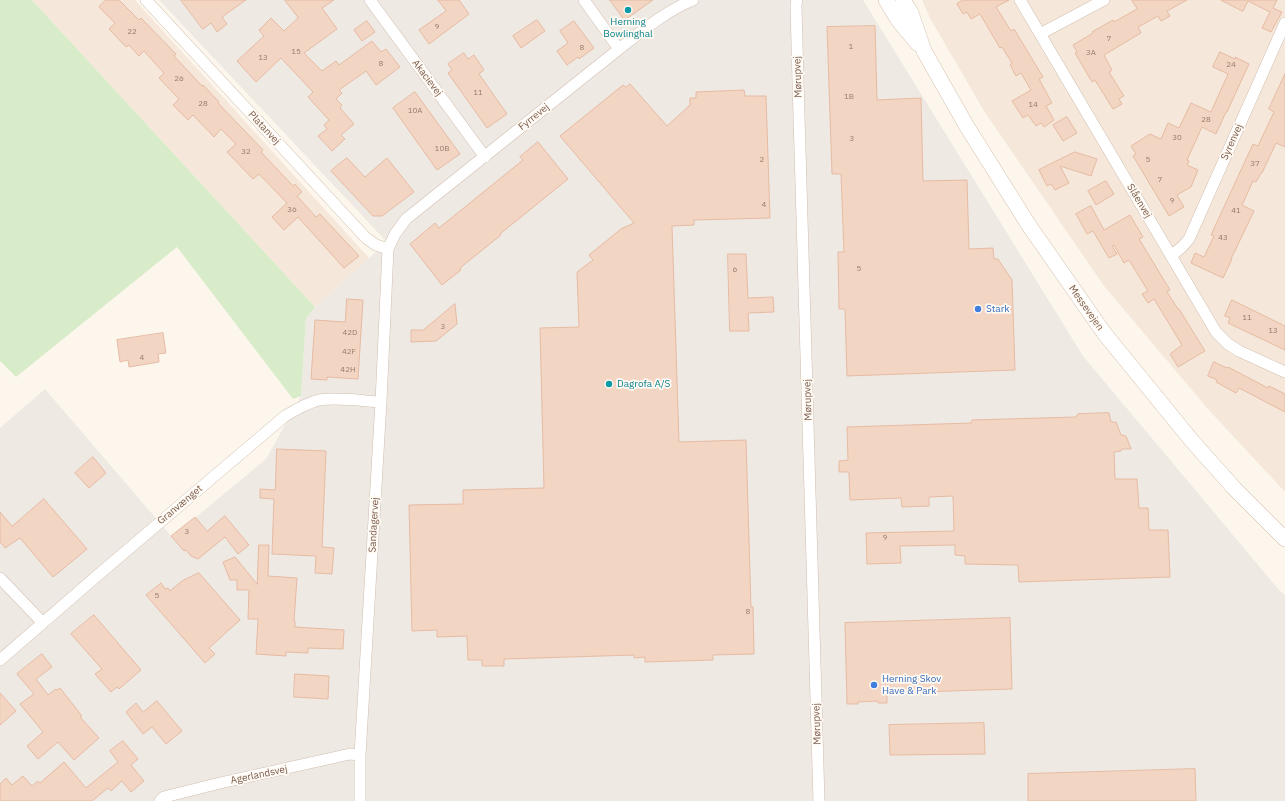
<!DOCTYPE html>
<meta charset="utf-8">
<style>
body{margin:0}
canvas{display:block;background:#fdf6ec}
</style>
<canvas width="1285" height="801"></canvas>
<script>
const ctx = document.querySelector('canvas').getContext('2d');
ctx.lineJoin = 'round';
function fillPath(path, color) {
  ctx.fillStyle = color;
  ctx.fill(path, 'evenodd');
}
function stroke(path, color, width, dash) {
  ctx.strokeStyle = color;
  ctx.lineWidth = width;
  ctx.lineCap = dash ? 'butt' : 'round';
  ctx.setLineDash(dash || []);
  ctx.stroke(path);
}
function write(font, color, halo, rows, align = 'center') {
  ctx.font = font + ' "IBM Plex Sans",sans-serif';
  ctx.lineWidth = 3.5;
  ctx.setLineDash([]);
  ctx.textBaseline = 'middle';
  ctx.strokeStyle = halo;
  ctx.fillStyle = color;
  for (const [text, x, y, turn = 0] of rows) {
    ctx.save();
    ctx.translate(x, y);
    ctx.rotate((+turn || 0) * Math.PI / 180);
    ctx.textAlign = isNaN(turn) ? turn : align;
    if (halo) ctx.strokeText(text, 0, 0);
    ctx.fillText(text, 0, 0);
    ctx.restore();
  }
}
fillPath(new Path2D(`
 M32,0H135L369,258L315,307Z
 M922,0H1285V492L1207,408L1104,286L984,111L930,18Z`), '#f5e8da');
fillPath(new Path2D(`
 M159,0H863L1083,356L1279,590L1285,595V801H0V428L45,389L172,537L266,459L301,396L306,318L315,307L387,242Z`), '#efe9e4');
fillPath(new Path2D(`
 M0,0H32L315,307L306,318L301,396L293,399L177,247L16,377L0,361Z`), '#d8ecc9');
const building = new Path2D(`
 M106,0H119L139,20L141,18L176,54L174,56L202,86L203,85L219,102L218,103L263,150L261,152L293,186L295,184L302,192L297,196L316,217L320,214L359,256L344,268L298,217L284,230L272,217L287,203L259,174L253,179L227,152L236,144L221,129L214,137L193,115L188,120L173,105L179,99L159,78L164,73L144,51L139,56L129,45L126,47L109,29L115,23L99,7Z
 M181,0H246L222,17L227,24L217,32L211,23L203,29Z
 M285,0H334L322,8L337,29L304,53L322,71L336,61L339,65L372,41L381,52L386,49L400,67L376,85L366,71L339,90L342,93L336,99L342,105L340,108L354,124L341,135L345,139L332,151L318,136L327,129L324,125L329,120L308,97L313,92L281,58L256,82L237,61L264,36L259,30L271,18L284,31L298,18Z
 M438,0H459L469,14L429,44L419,30L446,11Z
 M610,0H653L626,19L625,18L624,19Z
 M963,0H1009L996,7L1011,31L1014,29L1043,77L1039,79L1052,103L1046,106L1054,120L1044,127L1041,123L1036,126L1028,115L1023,118L1012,101L1031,90L1021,73L1016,76L1010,65L1012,63L1002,47L1000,48L980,14L971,19L967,12L963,14L957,4Z
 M1132,0H1187L1167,11L1170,16L1161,21L1158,16L1138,27L1141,33L1104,55L1112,70L1109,72L1124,96L1119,99L1122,104L1113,109L1095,80L1092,82L1075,53L1077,52L1073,45L1093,33L1092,32L1113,20L1114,22L1137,9Z
 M1221,0H1277L1273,8L1282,12L1271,32L1262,28L1270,12L1248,1L1243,11Z
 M537,20L545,31L521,48L513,36Z
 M367,21L375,32L362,41L354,30Z
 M574,21L594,48L579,59L578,57L567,65L557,51L568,43L560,31Z
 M875,26L877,100L921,98L923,181L967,180L969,249L993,248L994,259H998L1012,280L1015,370L847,376L845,309H839L838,252H844L841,174H832L827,27Z
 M1220,52L1235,59V57L1249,64L1227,112H1226L1216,134L1202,127L1187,160L1189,161L1187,165L1198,170L1191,187L1177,195L1184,207L1169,216L1133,156L1136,154L1131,146L1150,134L1161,139L1168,123L1179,128L1191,103L1211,112L1228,74L1213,67Z
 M464,53L468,59L474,55L484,70L479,74L507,114L487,128L448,73L452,70L448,64Z
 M1285,74V147L1276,143L1262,173H1261L1256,182L1253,181L1242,205L1254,211L1231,259H1232L1223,278L1191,263L1195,253L1204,257L1214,236L1211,235L1253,144L1258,146L1274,112L1269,109Z
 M630,84L667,126L690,105V98H696V92L744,90L745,96H766L770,218L694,220V225L672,226L679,442L746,440L751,607H753L754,654L713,655V660L645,662V657L634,658V655L504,659V666H482V660H468L467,636L437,637V630L412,631L409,505L463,504V490L544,488L540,328L579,327L577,272L593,260L589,255L621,229L634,223L560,136L623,85L626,87Z
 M415,92L460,154L437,170L393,108Z
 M1067,117L1077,133L1063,141L1053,125Z
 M538,142L568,179L500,234L501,235L460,268L461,270L442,285L410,244L435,223L439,228L523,160L520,157Z
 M1075,152L1097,159L1091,176L1060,166L1069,183L1055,190L1051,184L1047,186L1039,170Z
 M347,158L365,177L387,158L414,192L382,216H373L331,171Z
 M1106,181L1114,194L1096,205L1088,191Z
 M1091,206L1104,230L1130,215L1143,237L1139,239L1170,290L1167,292L1178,309H1179L1205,351L1178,367L1170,354L1182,345L1154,299L1148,303L1142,294L1148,291L1129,260L1124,263L1114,245L1112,246L1117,254L1109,258L1093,231L1087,234L1076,214Z
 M728,254H746L748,298L773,297L774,312L748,313L749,331H730Z
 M347,299L363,300L358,379L327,377V380L311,379L315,320L345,322Z
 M1232,300L1285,326V350L1228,323L1230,318L1225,316Z
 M455,304L457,324L436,341L411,342V330H423Z
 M163,333L166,353L158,354L159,362L129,367L128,360L120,362L117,340Z
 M1214,362L1227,368L1228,367L1268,388L1269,386L1285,394V412L1239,388L1236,393L1216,382L1217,380L1208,376Z
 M1109,413L1111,422H1116L1121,435L1126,436L1131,449H1122L1121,451L1114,452L1115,479H1137L1139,508H1148L1149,530H1168L1170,577L1019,582L1018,565L965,564V556L955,555V545L900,546L901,563L867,564L866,533L954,531L953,496L929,497V506L902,507L901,498L850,500L849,472H839V461L848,460L847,427L971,423L972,420L1076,417L1078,414Z
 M277,449L326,451L322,547L334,548L332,574L315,573L316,556L272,554L274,499L260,498V489L275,490Z
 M93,457L106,473L89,488L75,473Z
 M44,499L87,549L53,577L20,538L5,548L0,542V512L12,526Z
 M225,516L249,545L238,554L225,537L198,559L191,556L186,550L184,551L171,536L195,517L207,531Z
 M259,545H269L268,576L297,578L294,621H295V627L344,630L343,649L308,648V653L286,652V656L256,654L258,619H248L249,590H237V580H230L223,562L235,557L257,584Z
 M199,573L240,620L209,648L215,654L205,663L146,595L161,583L165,589L168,588L170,591L182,581Z
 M94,615L141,670L119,689L117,687L111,692L95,674L102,669L71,634Z
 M1010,618L1012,689L887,693V703H878V701L858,702V704H847L845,623Z
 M42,654L52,667L36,679L48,695L56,689L57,690L60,688L82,716L80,717L99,738L74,760L58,742L38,759L27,746L43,732L20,704L34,694L17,674Z
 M295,674L329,676L328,699L294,697Z
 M0,693L16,711L0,725Z
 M157,701L182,731L166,744L152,727L143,734L126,712L136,703L143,712Z
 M984,723L985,754L890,755L889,725Z
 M123,741L138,759L131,765L144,781L131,792L122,781L111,791L108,788L92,801H0V784L6,778L12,785L23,776L32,786L38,781L40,783L64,762L86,788L118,762L110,751Z
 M1195,769L1196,801H1028V774Z`);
fillPath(building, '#f3d5c3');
stroke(building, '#e6bba3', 1);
const minor = new Path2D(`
 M146,0L366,238L376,245L388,249
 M370,0L485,157
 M584,0L619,49
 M797,0L796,5L798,81L819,801
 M1020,0L1216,332L1228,344L1239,351L1285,372
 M1040,34L1104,0
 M1171,256L1182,247L1189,239L1285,23
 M0,578L43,623
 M0,660L98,575L285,416C295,410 307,403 319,400C339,397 361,401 381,402
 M160,801L164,797L220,783L350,754L360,755
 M360,801V755L381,402L388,249L395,234L406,219L619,49C642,31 666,11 693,0`);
const secondary = new Path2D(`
 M886,0L898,20L918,44
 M903,0L911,13L924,51L966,125L1028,224L1104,333L1192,441L1234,488L1285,539`);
stroke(minor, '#d1beb0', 12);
stroke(secondary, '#d6c0b0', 16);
stroke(minor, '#fff', 11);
stroke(secondary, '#fff', 15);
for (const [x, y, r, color] of [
 [628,10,4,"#0f9aa8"],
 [978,309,4,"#3f7fe0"],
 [609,384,4,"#0f9aa8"],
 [874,685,4,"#3f7fe0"]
]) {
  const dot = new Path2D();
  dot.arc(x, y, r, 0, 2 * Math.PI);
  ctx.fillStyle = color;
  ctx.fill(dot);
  stroke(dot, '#fffaf3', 1.5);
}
write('8px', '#987a6a', null, [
 ["9",437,27],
 ["22",132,32],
 ["7",1109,39],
 ["1",851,47],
 ["8",582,48],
 ["15",296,52],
 ["3A",1091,53],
 ["13",263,58],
 ["8",381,64],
 ["24",1231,65],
 ["26",179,79],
 ["11",478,93],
 ["1B",849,97],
 ["28",203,104],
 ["14",1033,105],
 ["10A",415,111],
 ["28",1206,120],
 ["30",1177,138],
 ["3",852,139],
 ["10B",442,149],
 ["32",246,152],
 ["2",762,160],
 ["5",1148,160],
 ["37",1255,164],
 ["7",1160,180],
 ["9",1172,201],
 ["4",764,205],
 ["36",292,210],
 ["41",1236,211],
 ["43",1223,238],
 ["5",859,269],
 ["6",735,270],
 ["11",1247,318],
 ["3",443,327],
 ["13",1273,331],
 ["42D",350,333],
 ["42F",349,352],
 ["4",142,358],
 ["42H",348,370],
 ["3",187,532],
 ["9",885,538],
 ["5",157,596],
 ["8",748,612]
]);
write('10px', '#0d838f', '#fffaf3', [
 ["Herning",628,22],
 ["Bowlinghal",628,34],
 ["Dagrofa A/S",617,384,"left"]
]);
write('10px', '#7a5c4d', '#fffaf3', [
 ["Mørupvej",798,77,-92],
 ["Akacievej",427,78,53],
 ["Fyrrevej",534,117,-39],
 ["Platanvej",264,128,47],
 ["Syrenvej",1232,142,-66],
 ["Slåenvej",1139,201,59],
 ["Messevejen",1086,308,55],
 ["Mørupvej",808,400,-92],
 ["Granvænget",180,505,-40],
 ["Sandagervej",374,525,-87],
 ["Mørupvej",817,724,-92],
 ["Agerlandsvej",259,775,-12]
]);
write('10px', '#366cbe', '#fffaf3', [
 ["Stark",986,309],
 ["Herning Skov",882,679],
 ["Have & Park",882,691]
], 'left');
</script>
